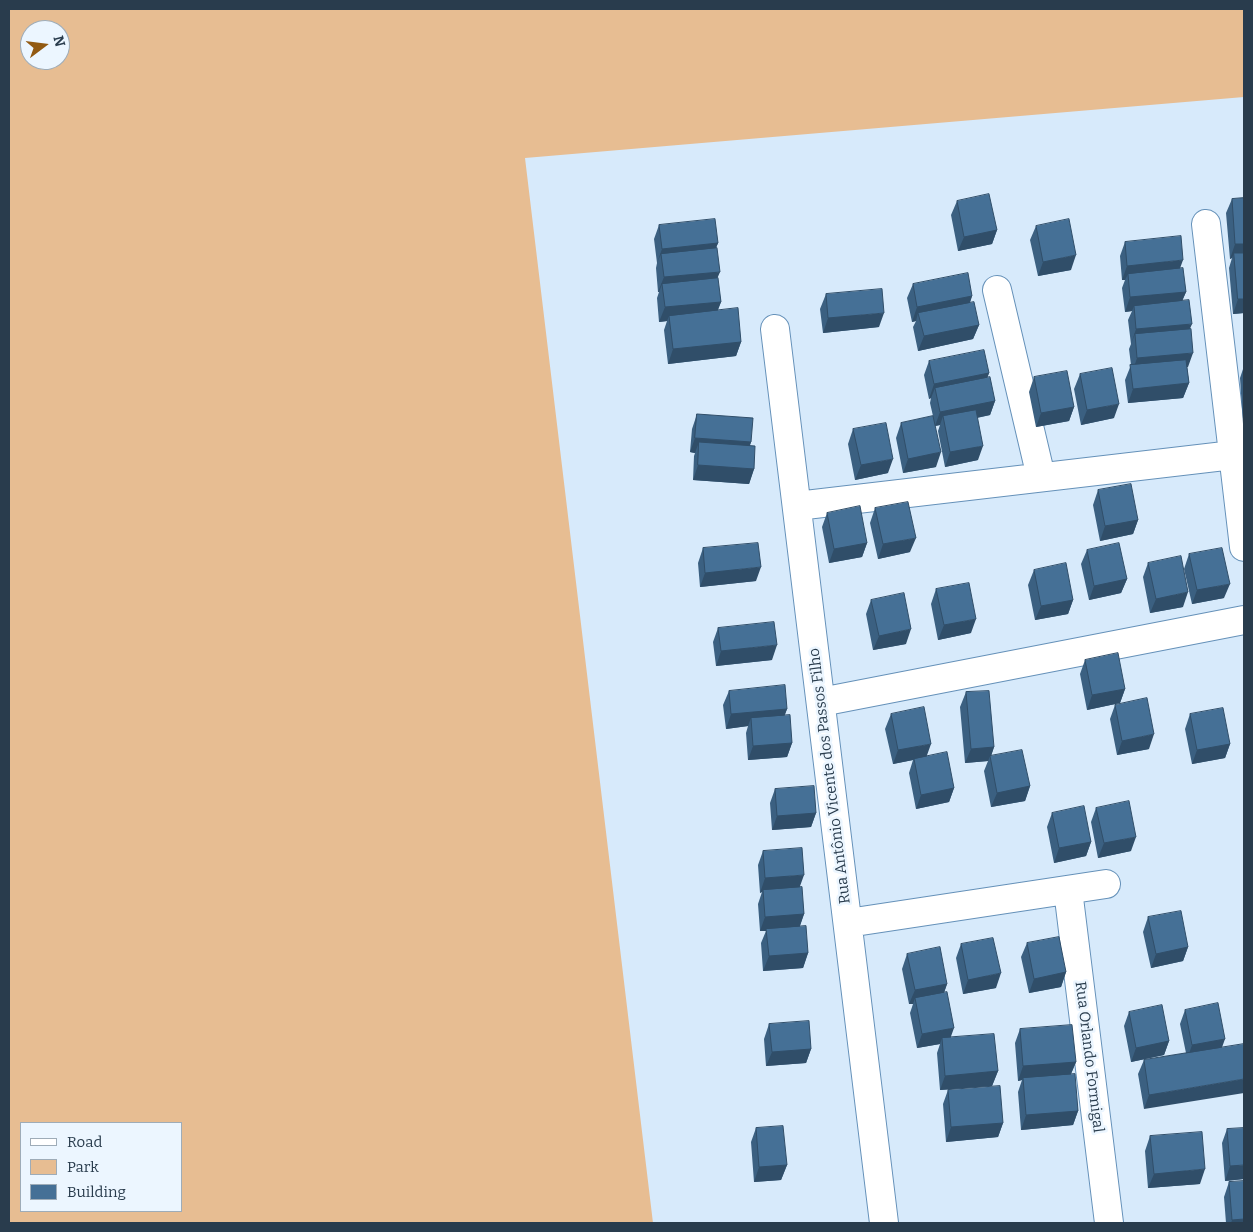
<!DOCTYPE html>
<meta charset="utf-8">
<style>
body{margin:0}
#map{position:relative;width:1253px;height:1232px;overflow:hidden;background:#d7eafb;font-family:Bitter,serif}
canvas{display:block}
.frame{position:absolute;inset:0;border:10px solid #293c4d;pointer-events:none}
.legend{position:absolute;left:20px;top:1122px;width:162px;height:90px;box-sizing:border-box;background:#ecf6ff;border:1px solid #9eacb8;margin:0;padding:6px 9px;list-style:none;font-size:15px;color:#293c4d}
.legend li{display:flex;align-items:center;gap:10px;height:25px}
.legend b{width:25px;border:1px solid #9eacb8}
.north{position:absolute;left:20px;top:20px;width:50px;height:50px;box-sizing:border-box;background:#ecf6ff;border:1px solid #9eacb8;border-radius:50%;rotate:75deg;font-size:14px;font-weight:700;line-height:20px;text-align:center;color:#293c4d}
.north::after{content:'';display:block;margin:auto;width:18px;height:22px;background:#925a12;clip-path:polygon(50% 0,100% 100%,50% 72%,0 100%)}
</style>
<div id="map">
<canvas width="1253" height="1232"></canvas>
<div class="frame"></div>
<ul class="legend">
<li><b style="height:6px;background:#fff"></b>Road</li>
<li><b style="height:14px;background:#e7bd92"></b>Park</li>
<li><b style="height:14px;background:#457096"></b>Building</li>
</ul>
<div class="north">N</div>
</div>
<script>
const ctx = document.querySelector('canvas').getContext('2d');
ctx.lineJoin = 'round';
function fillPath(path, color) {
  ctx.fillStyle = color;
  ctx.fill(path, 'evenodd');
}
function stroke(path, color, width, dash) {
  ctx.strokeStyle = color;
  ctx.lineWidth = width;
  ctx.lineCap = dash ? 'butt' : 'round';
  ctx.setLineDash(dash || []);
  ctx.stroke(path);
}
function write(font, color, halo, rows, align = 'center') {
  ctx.font = font + ' Bitter,serif';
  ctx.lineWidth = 5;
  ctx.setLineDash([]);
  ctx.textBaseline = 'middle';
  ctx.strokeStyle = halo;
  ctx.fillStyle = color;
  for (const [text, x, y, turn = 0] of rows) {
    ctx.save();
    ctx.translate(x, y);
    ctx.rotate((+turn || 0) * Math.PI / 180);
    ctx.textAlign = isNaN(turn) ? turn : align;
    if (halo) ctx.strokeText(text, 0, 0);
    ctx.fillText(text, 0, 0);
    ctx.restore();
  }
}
fillPath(new Path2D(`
 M9,9H1244V97L525,158L653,1223H9ZM30,30H60V60H30ZM21,1123H181V1211H21Z`), '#e7bd92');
const minor = new Path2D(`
 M1206,224L1244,547
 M997,290L1041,477
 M775,329L884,1223
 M797,506L1233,455
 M821,702L1244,620
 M1068,890L1109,1223
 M848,923L1106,884`);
stroke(minor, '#6591b9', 30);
stroke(minor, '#fff', 28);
fillPath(new Path2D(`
 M1244,198V313L1233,314L1229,268L1232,258L1230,259L1226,213L1232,199Z
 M957,201L997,230L992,244L958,251L951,215Z
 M659,225L718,243L716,248L717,278L721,302L718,310L741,342L736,356L668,364L664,330L667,321L659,322L657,298L659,292H658L656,268L657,263L654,239Z
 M1036,226L1071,270L1038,276L1030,240Z
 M1125,242L1180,268L1186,292L1182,301L1190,329L1187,367L1189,383L1183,398L1128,403L1125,380L1131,365L1129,349L1131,344L1128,320L1132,311L1125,312L1122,288L1125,280H1122L1120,256Z
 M913,284L972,296L970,303L979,325L973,339L918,351L913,327L916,321L912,322L907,298Z
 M826,294L879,327L823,333L820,309Z
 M929,361L989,373L987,378L995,401L990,415L977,418L978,460L945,467L938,431L940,425L935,426L936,467L903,473L896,438L901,423L933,416L930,403L931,398L929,399L924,375Z
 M1244,366V424H1243L1240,378Z
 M1080,374L1114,418L1081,425L1074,389Z
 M1034,377L1074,407L1069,421L1036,427L1029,392Z
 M697,414L751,442L750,445L754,469L749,484L693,480L694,456L695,453L690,452L692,429Z
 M853,429L888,473L855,480L848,444Z
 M1098,490L1138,520L1133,534L1100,541L1093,505Z
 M875,508L910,552L878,559L870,523Z
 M827,513L867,543L862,557L829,563L822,527Z
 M703,548L756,581L700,587L698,563Z
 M1087,550L1127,579L1121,593L1089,600L1081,564Z
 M1189,554L1224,598L1192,604L1184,569Z
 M1148,563L1183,607L1150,613L1143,577Z
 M1034,570L1073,600L1068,614L1035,620L1028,585Z
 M936,589L971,633L938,640L931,604Z
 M871,600L906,644L873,650L866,614Z
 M718,628L772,660L716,666L713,642Z
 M1085,660L1125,689L1120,703L1087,710L1080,674Z
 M729,691L787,709L784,716L792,743L787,757L748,760L746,733L748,726L726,729L723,705Z
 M966,692L994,747L991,756L1030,786L1025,801L991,807L984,771L988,761L965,763L960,707Z
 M1115,705L1149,749L1117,755L1110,719Z
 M891,714L954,788L949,802L916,809L909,773L913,760L893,764L885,729Z
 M1190,714L1230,744L1225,758L1192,764L1185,729Z
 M775,789L816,813L811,827L772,830L770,803Z
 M1096,808L1131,851L1098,858L1091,822Z
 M1052,813L1091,842L1086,856L1054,863L1047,827Z
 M763,851L800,887L804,914L800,926L808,953L803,968L763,971L761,943L766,931H760L758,904L762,892L760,893L758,865Z
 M1148,917L1188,947L1183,961L1151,968L1143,932Z
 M1027,943L1066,972L1061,987L1029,993L1021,957Z
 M961,944L996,988L963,994L956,958Z
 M907,954L947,984L944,993L951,1038L998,1071L992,1086L940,1090L937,1053L940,1044L917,1048L910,1013L913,1004H909L902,969Z
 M1185,1010L1225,1039L1144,1109L1138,1074L1144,1060L1186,1053L1180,1024Z
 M1129,1012L1169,1041L1164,1055L1131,1062L1124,1026Z
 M769,1024L811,1049L806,1063L766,1066L764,1039Z
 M1020,1029L1076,1062L1071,1074L1078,1111L1073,1125L1021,1130L1018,1092L1022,1080L1018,1081L1015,1043Z
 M948,1090L1003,1123L998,1137L946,1142L943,1104Z
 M756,1128L787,1165L781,1180L754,1182L751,1142Z
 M1227,1129L1244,1179L1225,1181L1222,1143Z
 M1150,1136L1200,1184L1148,1188L1145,1151Z
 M1229,1182L1244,1223H1226L1224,1197Z`), '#3b6081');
fillPath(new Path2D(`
 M997,230L992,244L958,251L964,237Z
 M718,243L712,257L661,254L657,263L662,249Z
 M1235,244H1244V257L1234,253L1232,258L1230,259Z
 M1076,255L1071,270L1038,276L1043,262Z
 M1183,260L1178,274H1128L1125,280H1122L1127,266Z
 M720,272L714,286L662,284L659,292H658L664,277Z
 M1186,292L1180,306H1134L1132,311L1125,312L1130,297Z
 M972,296L967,310L918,313L916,321L912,322L917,307Z
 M1238,299H1244V313L1233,314Z
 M721,302L715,316H669L667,321L659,322L665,307Z
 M884,313L879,327L823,333L828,318Z
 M1192,324L1186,338L1135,334L1131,344L1136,329Z
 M979,325L973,339L918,351L924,336Z
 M741,342L736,356L668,364L673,349Z
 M1193,353L1188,367L1132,373L1137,358Z
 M989,373L984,387L935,388L931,398L929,399L934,384Z
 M1189,383L1183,398L1128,403L1133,389Z
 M995,401L990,415L945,424L943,416L940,425L935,426L940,412Z
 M1119,404L1114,418L1081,425L1087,410Z
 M1074,407L1069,421L1036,427L1041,413Z
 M695,438L751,442L746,457L699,442L695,453L690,452Z
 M983,446L978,460L945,467L950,452Z
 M941,452L936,467L903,473L908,459Z
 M893,459L888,473L855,480L861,465Z
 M698,465L754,469L749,484L693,480Z
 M1138,520L1133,534L1100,541L1105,526Z
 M916,538L910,552L878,559L883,544Z
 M867,543L862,557L829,563L834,549Z
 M761,567L756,581L700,587L705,573Z
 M1127,579L1121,593L1089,600L1094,586Z
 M1230,584L1224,598L1192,604L1197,590Z
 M1188,592L1183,607L1150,613L1156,599Z
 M1073,600L1068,614L1035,620L1041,606Z
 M976,619L971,633L938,640L944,625Z
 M911,629L906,644L873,650L879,636Z
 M777,645L772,660L716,666L721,651Z
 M1125,689L1120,703L1087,710L1092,695Z
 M787,709L782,723L751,718L748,726L726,729L731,714Z
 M1154,734L1149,749L1117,755L1122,741Z
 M792,743L787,757L748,760L753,746Z
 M931,744L926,758L914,759L913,760L893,764L898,750Z
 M1230,744L1225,758L1192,764L1197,750Z
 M994,747L990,759V756L988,761L965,763L971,749Z
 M1030,786L1025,801L991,807L997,793Z
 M954,788L949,802L916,809L921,795Z
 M816,813L811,827L772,830L777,816Z
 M1136,837L1131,851L1098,858L1104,843Z
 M1091,842L1086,856L1054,863L1059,848Z
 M804,875L799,889L763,890L762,892L760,893L765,878Z
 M804,914L799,928L766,929V931H760L765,917Z
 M1188,947L1183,961L1151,968L1156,954Z
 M808,953L803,968L763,971L769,956Z
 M1066,972L1061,987L1029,993L1034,979Z
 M1001,973L996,988L963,994L968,980Z
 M947,984L942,998H915L913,1004H909L915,990Z
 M954,1028L949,1042L942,1038L940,1044L917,1048L922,1034Z
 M1225,1039L1220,1053L1187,1060L1192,1045Z
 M1169,1041L1164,1055L1131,1062L1136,1048Z
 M811,1049L806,1063L766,1066L772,1052Z
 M1076,1062L1070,1076L1023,1078L1022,1080L1018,1081L1023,1066Z
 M998,1071L992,1086L940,1090L945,1076Z
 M1244,1079V1093L1144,1109L1149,1095Z
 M1078,1111L1073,1125L1021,1130L1026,1115Z
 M1003,1123L998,1137L946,1142L951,1127Z
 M787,1165L781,1180L754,1182L759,1167Z
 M1244,1165V1179L1225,1181L1230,1166Z
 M1205,1169L1200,1184L1148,1188L1154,1174Z
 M1244,1219V1223H1231L1232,1220Z`), '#304e69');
const building = new Path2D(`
 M989,194L997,230L964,237L957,201Z
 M1244,198V244H1235L1232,199Z
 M715,219L718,243L662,249L659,225Z
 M1069,219L1076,255L1043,262L1036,226Z
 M1181,236L1183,260L1127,266L1125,242Z
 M717,248L720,272L664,277L661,254Z
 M1234,253H1244V299H1238Z
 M1183,268L1186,292L1130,297L1128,274Z
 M968,273L972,296L917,307L913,284Z
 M718,278L721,302L665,307L662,284Z
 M882,289L884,313L828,318L826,294Z
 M1189,300L1192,324L1136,329L1134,306Z
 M974,302L979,325L924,336L918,313Z
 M738,308L741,342L673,349L669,316Z
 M1191,329L1193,353L1137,358L1135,334Z
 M984,350L989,373L934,384L929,361Z
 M1186,360L1189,383L1133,389L1130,365Z
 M1112,368L1119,404L1087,410L1080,374Z
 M1067,371L1074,407L1041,413L1034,377Z
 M990,377L995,401L940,412L935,388Z
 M976,410L983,446L950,452L943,416Z
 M697,414L753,418L751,442L695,438Z
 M933,416L941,452L908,459L901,423Z
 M886,423L893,459L861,465L853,429Z
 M699,442L755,446L754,469L698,465Z
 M1131,484L1138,520L1105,526L1098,490Z
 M908,502L916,538L883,544L875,508Z
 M860,506L867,543L834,549L827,513Z
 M758,543L761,567L705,573L703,548Z
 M1119,543L1127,579L1094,586L1087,550Z
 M1222,548L1230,584L1197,590L1189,554Z
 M1181,556L1188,592L1156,599L1148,563Z
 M1066,563L1073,600L1041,606L1034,570Z
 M969,583L976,619L944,625L936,589Z
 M904,593L911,629L879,636L871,600Z
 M774,622L777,645L721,651L718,628Z
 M1118,653L1125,689L1092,695L1085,660Z
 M785,685L787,709L731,714L729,691Z
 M989,691L994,747L971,749L966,692Z
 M1147,698L1154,734L1122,741L1115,705Z
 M924,707L931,744L898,750L891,714Z
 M1223,708L1230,744L1197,750L1190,714Z
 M790,715L792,743L753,746L751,718Z
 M1022,750L1030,786L997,793L990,756Z
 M947,752L954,788L921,795L914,759Z
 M814,786L816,813L777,816L775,789Z
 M1129,801L1136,837L1104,843L1096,808Z
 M1084,806L1091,842L1059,848L1052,813Z
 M802,848L804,875L765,878L763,851Z
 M802,887L804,914L765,917L763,890Z
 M1181,911L1188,947L1156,954L1148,917Z
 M806,926L808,953L769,956L766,929Z
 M1059,937L1066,972L1034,979L1027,943Z
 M993,938L1001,973L968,980L961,944Z
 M940,947L947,984L915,990L907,954Z
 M947,992L954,1028L922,1034L915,998Z
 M1218,1003L1225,1039L1192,1045L1185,1010Z
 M1162,1005L1169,1041L1136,1048L1129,1012Z
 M809,1021L811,1049L772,1052L769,1024Z
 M1072,1025L1076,1062L1023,1066L1020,1029Z
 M994,1034L998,1071L945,1076L942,1038Z
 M1244,1044V1079L1149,1095L1144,1060Z
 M1075,1074L1078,1111L1026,1115L1023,1078Z
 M1000,1086L1003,1123L951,1127L948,1090Z
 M783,1126L787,1165L759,1167L756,1128Z
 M1244,1128V1165L1230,1166L1227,1129Z
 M1202,1132L1205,1169L1154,1174L1150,1136Z
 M1244,1181V1219L1232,1220L1229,1182Z`);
fillPath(building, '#457096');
stroke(building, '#304e69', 1);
write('15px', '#293c4d', '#ecf6ff', [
 ["Rua Antônio Vicente dos Passos Filho",830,776,-97],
 ["Rua Orlando Formigal",1089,1057,83]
]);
</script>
